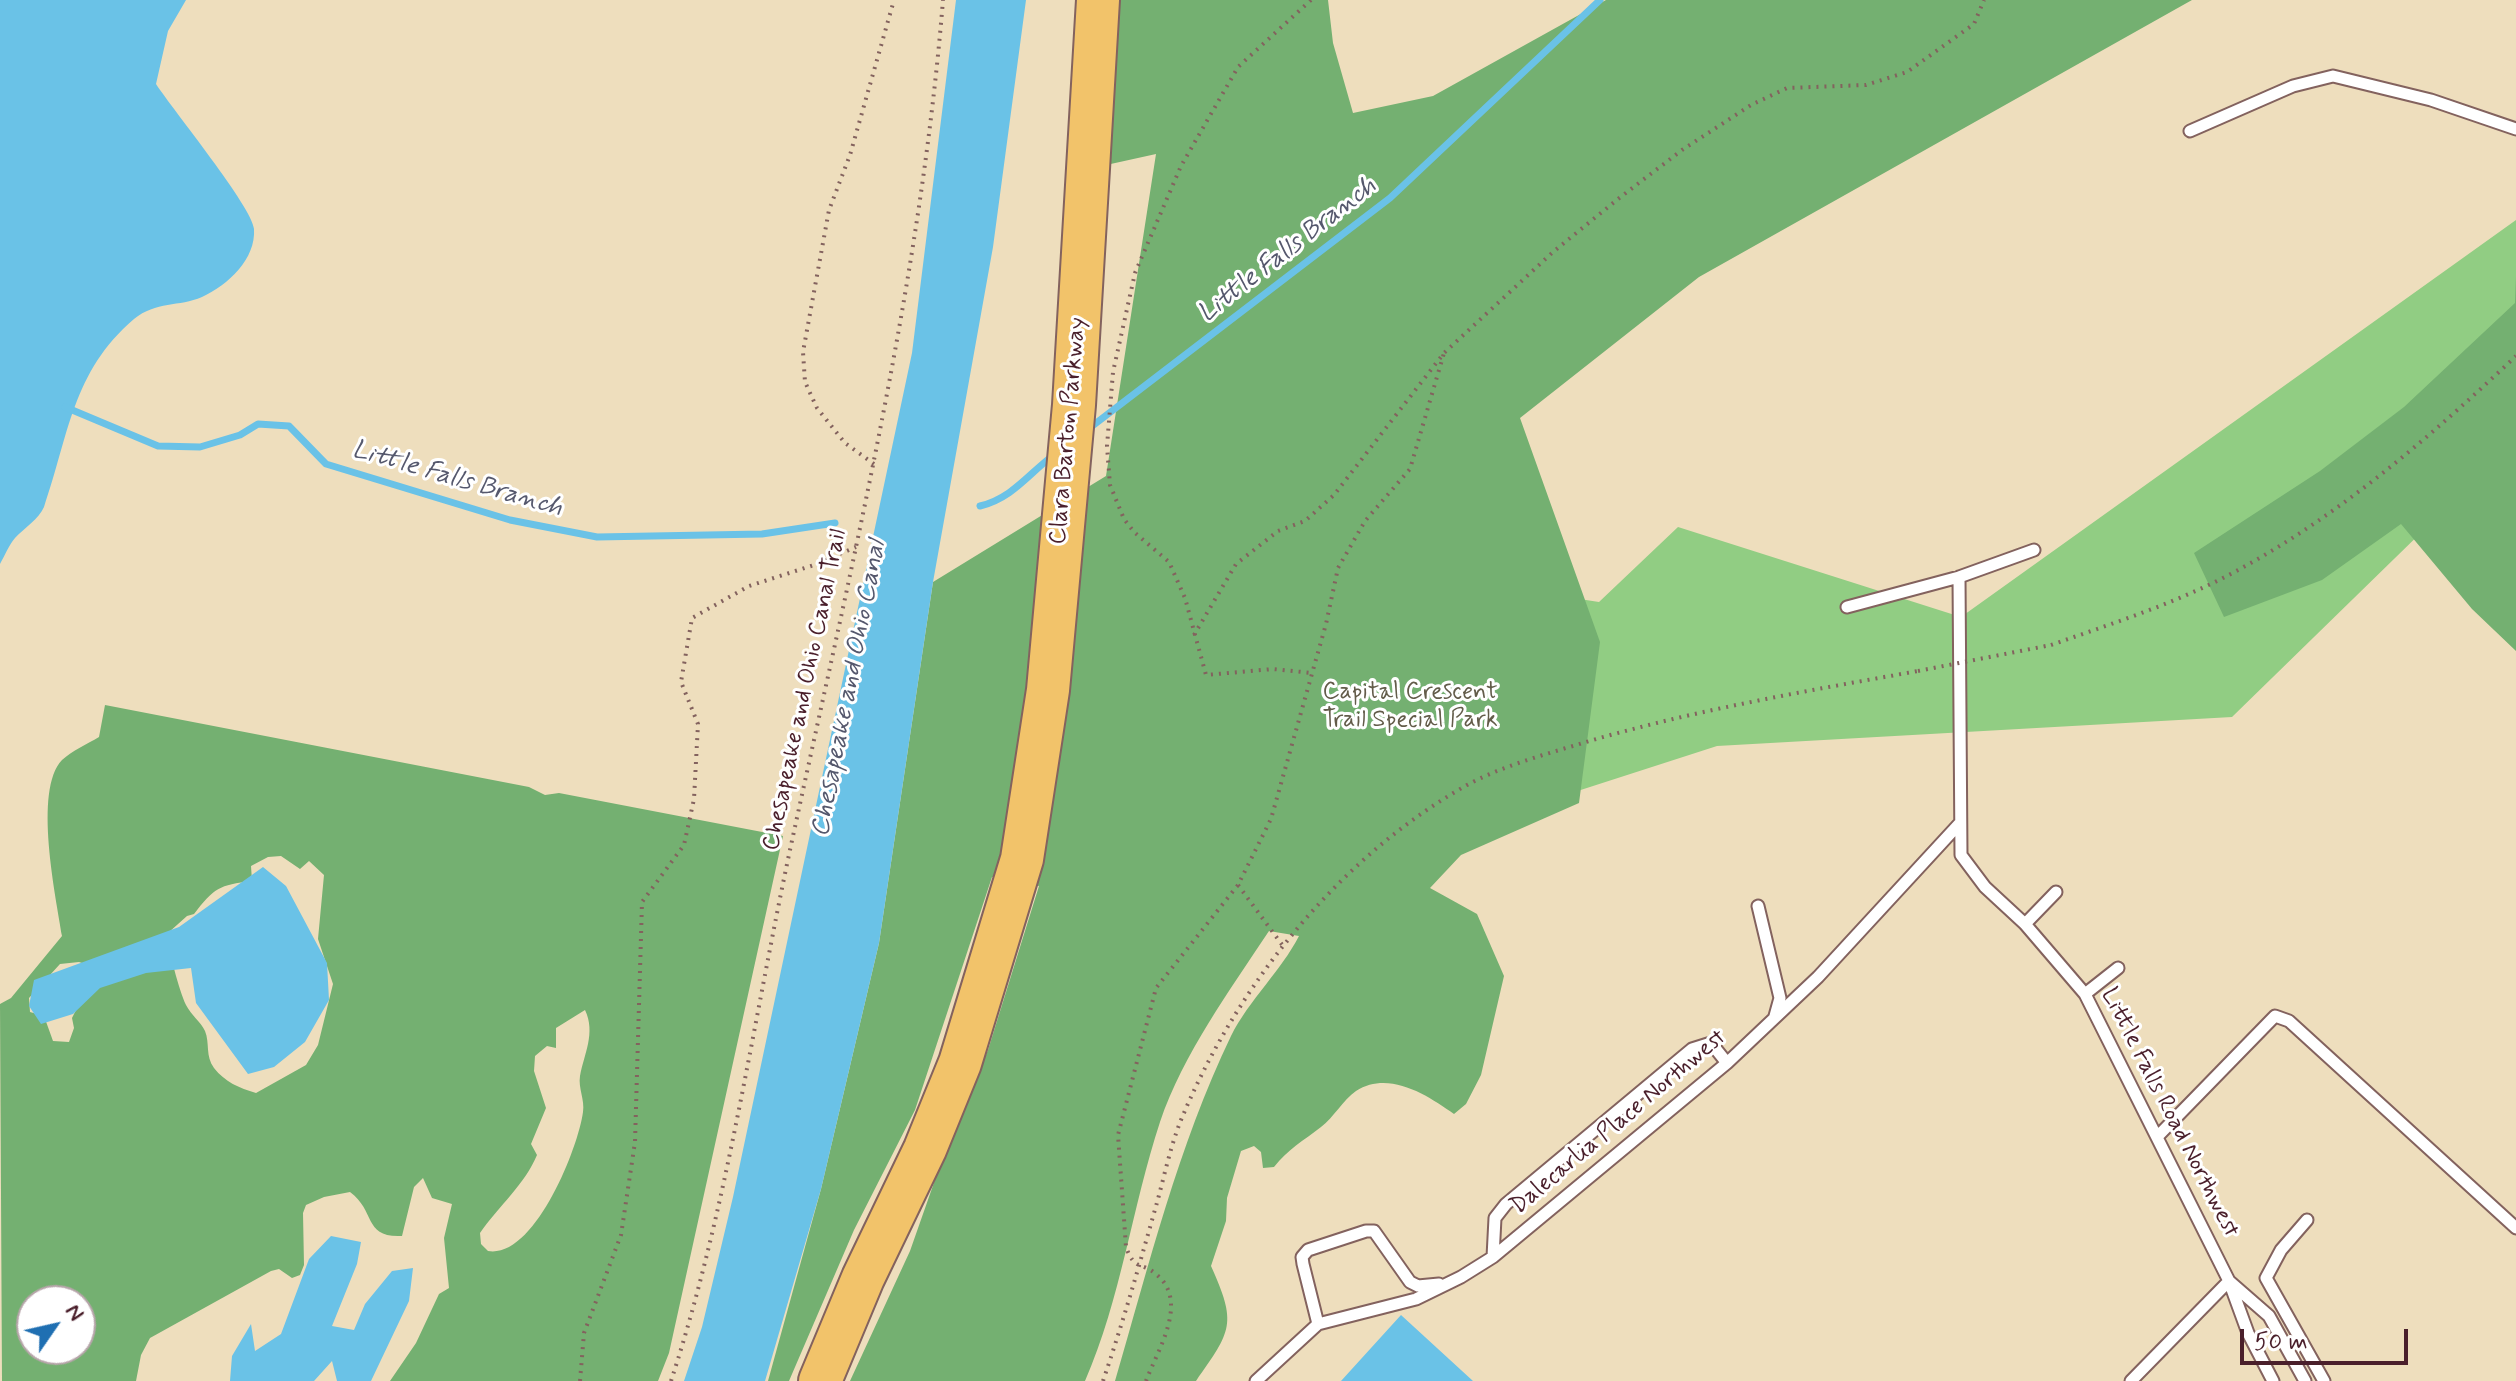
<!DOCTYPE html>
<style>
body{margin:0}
#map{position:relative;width:2516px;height:1381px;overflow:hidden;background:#eedebd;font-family:Mynerve,sans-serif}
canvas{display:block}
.north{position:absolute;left:16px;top:1285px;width:80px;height:80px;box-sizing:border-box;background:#fff;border:2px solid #b7a5aa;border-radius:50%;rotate:56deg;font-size:22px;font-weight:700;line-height:32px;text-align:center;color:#4a1f2b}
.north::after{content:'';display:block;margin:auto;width:28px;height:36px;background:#1f6fb2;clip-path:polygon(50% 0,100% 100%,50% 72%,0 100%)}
.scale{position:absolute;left:2240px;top:1329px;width:168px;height:36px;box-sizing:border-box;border:4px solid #4a1f2b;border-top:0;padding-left:10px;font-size:24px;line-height:28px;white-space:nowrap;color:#4a1f2b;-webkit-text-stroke:6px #fff;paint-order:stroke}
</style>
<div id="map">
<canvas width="2516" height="1381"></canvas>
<div class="north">N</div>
<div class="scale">50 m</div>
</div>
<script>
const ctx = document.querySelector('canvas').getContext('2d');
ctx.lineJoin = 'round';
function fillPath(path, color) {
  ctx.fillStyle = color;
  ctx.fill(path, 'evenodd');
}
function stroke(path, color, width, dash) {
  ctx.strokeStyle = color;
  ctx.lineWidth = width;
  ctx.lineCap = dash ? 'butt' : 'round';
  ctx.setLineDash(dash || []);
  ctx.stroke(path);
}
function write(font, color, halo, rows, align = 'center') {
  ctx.font = font + ' Mynerve,sans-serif';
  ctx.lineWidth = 6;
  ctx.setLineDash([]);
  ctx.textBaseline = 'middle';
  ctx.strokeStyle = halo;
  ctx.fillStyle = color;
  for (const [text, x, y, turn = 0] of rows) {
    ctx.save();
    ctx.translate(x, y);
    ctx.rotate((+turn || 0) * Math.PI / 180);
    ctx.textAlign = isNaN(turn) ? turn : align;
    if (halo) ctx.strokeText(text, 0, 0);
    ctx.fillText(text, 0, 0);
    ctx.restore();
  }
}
fillPath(new Path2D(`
 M2516,220V440L2232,717L1717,746L1466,827L1318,559L1599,602L1678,527L1961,617Z`), '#91cd83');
fillPath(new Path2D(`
 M1098,0H1328L1333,43L1353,113L1433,96L1606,0H2192L1699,277L1520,418L1600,642L1579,803L1461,855L1430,888L1477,914L1504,976L1481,1075L1466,1104L1454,1114C1427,1095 1389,1070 1356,1091C1343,1100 1334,1117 1321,1127C1303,1141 1288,1149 1274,1167L1263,1168L1261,1152L1254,1146L1241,1151L1227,1198L1226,1221L1211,1266C1237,1324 1232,1330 1196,1381H1115C1149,1265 1178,1146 1231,1036C1249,1000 1281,971 1299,936L1269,931C1230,990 1183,1054 1160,1122C1132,1207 1121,1299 1085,1381H850L910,1251L943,1157L988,1050L1039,886L992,877L915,1110L854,1230L789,1381H768L821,1189L879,943L933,582L1106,476L1156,154L1088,169Z
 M2516,277V651L2472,609L2401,524L2322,580L2224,617L2194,553L2320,471L2404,407L2515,303Z
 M105,705L529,787L545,795L559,793L783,836L669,1353L658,1381H390L416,1343L439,1294L449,1288L444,1238L452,1204L432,1198L423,1178L414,1187L402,1236C363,1238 376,1211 350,1192L324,1197L306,1205L303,1213L304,1265L300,1275L292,1278L279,1269L271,1271L150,1338L141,1355L136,1381H2L0,1004L11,998L62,936C56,897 33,790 62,760C72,751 87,744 99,737ZM281,856L300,869L309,861L324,875L318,939L333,984L318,1045L306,1065L256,1093C239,1088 225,1082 214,1068C205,1056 210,1043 205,1031C201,1022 191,1015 186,1005C179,990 168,950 168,933L187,916L194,914C214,888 219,885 252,881L251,866L268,857ZM79,962L88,965L94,974L72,1018L74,1028L69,1042L53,1041L44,1016L30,1012L29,998L60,964ZM585,1010C596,1033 584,1054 580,1076C578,1088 585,1100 583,1112C578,1149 534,1259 488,1251L481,1244L480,1233C499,1206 525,1184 537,1155L531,1144L546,1108L534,1071L535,1056L547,1046L556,1048V1028ZM32,1301H80V1349H32Z`), '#74b071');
fillPath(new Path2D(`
 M0,0H186L168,31L156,84C173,110 253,208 254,229C256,259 228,285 202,297C179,307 156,301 134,319C72,372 69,435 44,507C39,519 24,528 15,538C9,545 5,555 0,564Z
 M956,0H1026L993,247L933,582L879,943L821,1189L765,1381H684L702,1327L733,1197L912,353Z
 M263,867L286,886L327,963L329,1000L305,1042L274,1067L248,1074L196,1003L191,968L146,973L100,988L73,1014L41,1024L29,1006L34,980L179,927Z
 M331,1236L361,1242L357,1264L332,1326L354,1330L365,1304L392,1271L413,1268L409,1301L371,1381H337L332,1361L314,1381H230L232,1356L251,1324L255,1351L281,1334L309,1259Z
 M1401,1315L1473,1381H1341Z`), '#6ac2e7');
stroke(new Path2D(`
 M65,407L158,446L200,447L240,435L258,424L289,426L326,464L510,520L597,537L762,534L835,523
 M1087,430L1390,198L1600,0
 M980,506C1013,498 1029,473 1055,454`), '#6ac2e7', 7);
const lane = new Path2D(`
 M2190,131L2293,86L2333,76L2431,100L2516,129
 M1959,577L1961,855L1985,887L2025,924L2085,994L2229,1281L2248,1333L2273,1381
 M1847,607L1959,577L2034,550
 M1758,906L1780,998L1775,1016
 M2025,924L2056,892
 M2085,994L2118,968
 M2157,1137L2275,1016L2289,1021L2516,1228
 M2307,1220L2281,1250L2266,1278L2324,1381
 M1493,1257L1495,1218L1506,1204L1692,1049L1711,1043L1727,1063
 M2230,1282L2269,1316L2305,1381
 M1318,1324L1303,1264L1302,1257L1308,1250L1366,1231H1374L1410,1282L1418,1286L1439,1284
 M1256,1381L1318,1324L1416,1299L1461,1277L1493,1257L1727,1063L1818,977L1960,823
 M2131,1381L2229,1281`);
const highway = new Path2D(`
 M820,1381L863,1278L925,1149L960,1063L1022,859L1048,690L1074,405L1098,0`);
stroke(lane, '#83625e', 15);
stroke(highway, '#83625e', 46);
stroke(new Path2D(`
 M1311,0L1238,67L1181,166L1135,273L1113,372L1107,446L1110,485L1124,519L1134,532L1169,562L1185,598L1206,675L1273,669L1312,673
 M874,464L845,443L817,408L805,382L803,352L829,210L850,155L894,0
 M1194,635L1236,564L1278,531L1305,521L1334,495L1444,353L1553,252L1618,199L1682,150L1751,105L1787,88L1866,85L1907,72L1974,24L1984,0
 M2051,645C2108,625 2167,606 2221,579C2331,523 2427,440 2516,356
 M1238,885L1283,946
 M580,1381L584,1333L621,1235L635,1142L642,902L684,845L694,799L698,724L681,682L692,618L749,586L814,565L856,547
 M671,1381C728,1207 754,1015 793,836C853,559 920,283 943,0
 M1103,1381C1122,1325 1138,1270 1154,1213C1163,1183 1169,1150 1181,1120C1237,985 1339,857 1467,785C1504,765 1547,754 1586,742C1695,710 1806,691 1918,671
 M1146,1381C1158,1349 1189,1302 1157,1275C1142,1261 1135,1272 1126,1247L1118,1135L1156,988L1238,885L1271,819L1326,624L1338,568L1365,521L1410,469L1444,353`), '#83625e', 4, [2, 6]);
stroke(lane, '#fff', 11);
stroke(highway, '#f2c36a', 42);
stroke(new Path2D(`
 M1918,671L2051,645`), '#83625e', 4, [2, 6]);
write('24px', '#4a1f2b', '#fff', [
 ["Clara Barton Parkway",1069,431,-85],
 ["Chesapeake and Ohio Canal Trail",806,690,-78],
 ["Little Falls Road Northwest",2169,1113,63],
 ["Dalecarlia Place Northwest",1619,1123,-40]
]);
write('24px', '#635c4a', '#fff', [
 ["Capital Crescent",1410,693],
 ["Trail Special Park",1410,721]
]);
write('italic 26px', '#55586d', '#fff', [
 ["Little Falls Branch",1288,251,-38],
 ["Little Falls Branch",457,480,16],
 ["Chesapeake and Ohio Canal",850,689,-79]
]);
</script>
